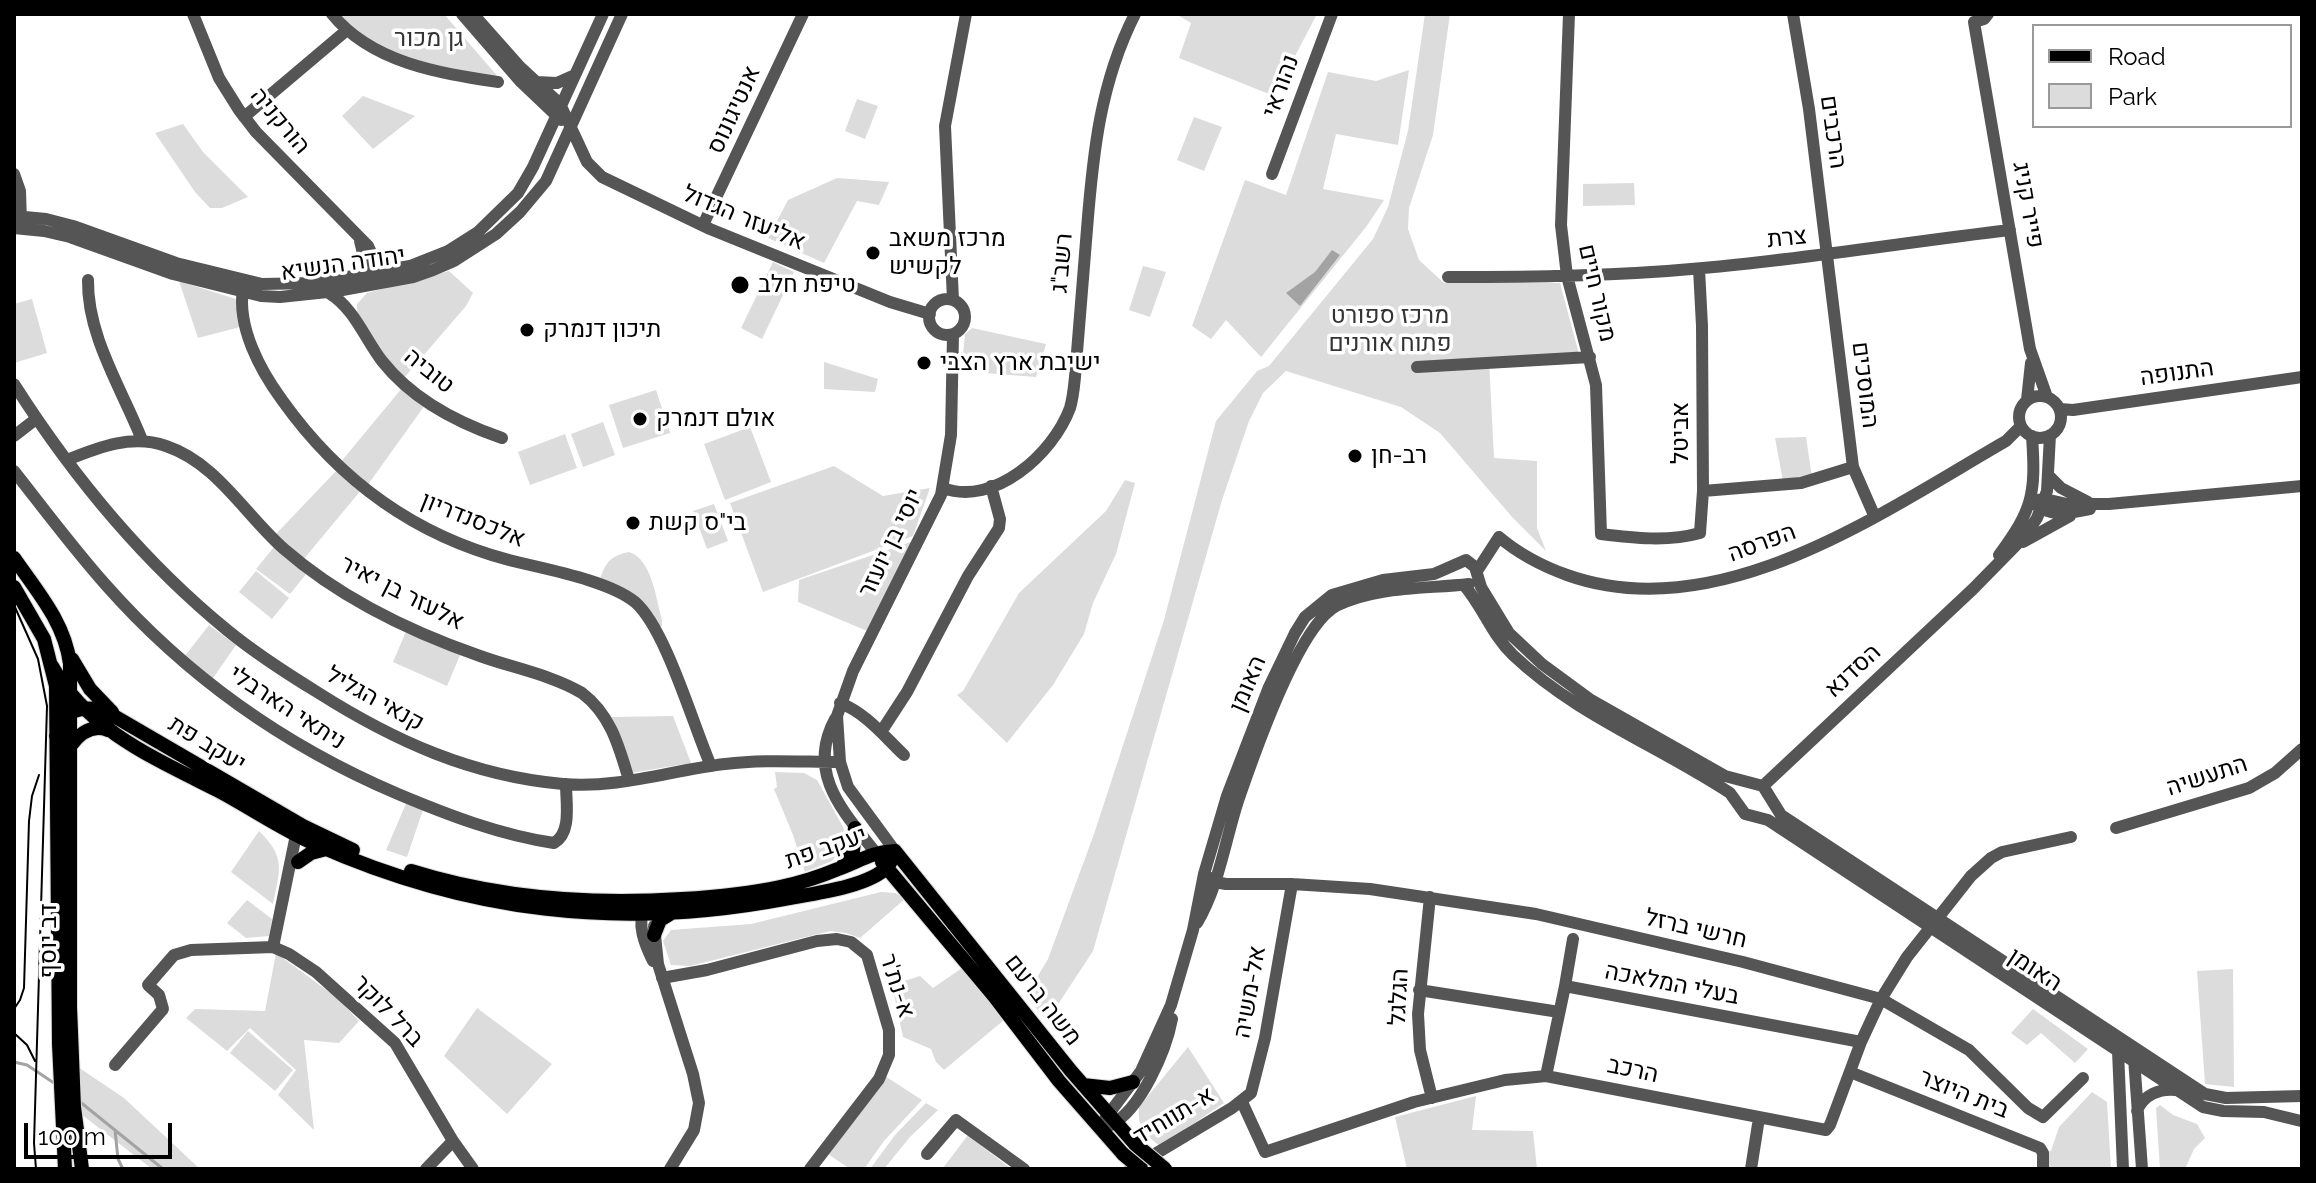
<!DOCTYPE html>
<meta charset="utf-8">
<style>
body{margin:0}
#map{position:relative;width:2316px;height:1183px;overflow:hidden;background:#fff;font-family:Raleway,sans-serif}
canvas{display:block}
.frame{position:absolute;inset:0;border:16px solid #000;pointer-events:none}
.legend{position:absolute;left:2032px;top:24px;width:260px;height:104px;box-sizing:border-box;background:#fff;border:2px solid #999;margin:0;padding:10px 14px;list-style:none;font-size:24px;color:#000}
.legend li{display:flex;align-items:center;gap:16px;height:40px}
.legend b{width:40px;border:2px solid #999}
.scale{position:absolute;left:24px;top:1123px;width:148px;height:36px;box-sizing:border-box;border:4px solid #000;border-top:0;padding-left:10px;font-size:24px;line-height:28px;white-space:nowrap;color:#000;-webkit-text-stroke:6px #fff;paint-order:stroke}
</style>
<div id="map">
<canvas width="2316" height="1183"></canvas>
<div class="frame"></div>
<ul class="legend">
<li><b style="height:10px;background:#000"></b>Road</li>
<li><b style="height:22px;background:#dcdcdc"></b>Park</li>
</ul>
<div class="scale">100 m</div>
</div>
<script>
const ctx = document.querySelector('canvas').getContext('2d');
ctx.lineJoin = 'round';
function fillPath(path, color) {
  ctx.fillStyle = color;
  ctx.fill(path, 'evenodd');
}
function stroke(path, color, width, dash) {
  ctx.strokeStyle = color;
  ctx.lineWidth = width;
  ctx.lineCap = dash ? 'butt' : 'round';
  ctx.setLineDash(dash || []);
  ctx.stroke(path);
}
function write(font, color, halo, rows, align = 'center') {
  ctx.font = font + ' Raleway,Heebo,sans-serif';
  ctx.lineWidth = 7;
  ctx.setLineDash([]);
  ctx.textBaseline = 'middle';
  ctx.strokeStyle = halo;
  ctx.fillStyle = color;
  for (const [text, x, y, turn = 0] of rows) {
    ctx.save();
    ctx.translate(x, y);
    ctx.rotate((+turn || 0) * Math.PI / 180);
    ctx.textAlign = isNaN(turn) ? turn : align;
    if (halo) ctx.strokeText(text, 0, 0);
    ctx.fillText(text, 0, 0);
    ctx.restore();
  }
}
fillPath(new Path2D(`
 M336,14H444L499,78L416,63L362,39Z
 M1176,14H1317L1274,96L1179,58L1191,23Z
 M1425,14H1450L1433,135L1409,208L1408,229L1419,260L1444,283H1560L1579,354L1489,360L1494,458L1537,461V528L1546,551L1512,517L1440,433L1401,407L1286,371L1263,393L1249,421L1222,500L1093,951L1047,1021L1026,996L1048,959L1094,834L1164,620L1216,421L1257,371L1269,366L1373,239L1388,207L1408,131Z
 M1409,70L1398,145L1336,134L1323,189L1384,200L1366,227L1261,357L1226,320L1211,339L1192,326L1245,180L1286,195L1328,72L1376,81Z
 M363,96L415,116L373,149L342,116Z
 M857,99L878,106L865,139L845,131Z
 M1194,117L1222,127L1204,171L1177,160Z
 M183,124L203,152L248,197L222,208H210L195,192L155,133Z
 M837,178L889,182L879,205L857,201L824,263L768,238L788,200Z
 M1634,183L1635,205L1583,206V184Z
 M773,262L794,272L762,339L741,328Z
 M1143,266L1166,272L1150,317L1129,310Z
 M449,271L473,293L466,306L404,378C390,363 354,325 357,304L367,293Z
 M179,281L239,300L240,327L198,338Z
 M32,299L47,353L14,363V304Z
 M972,328L1046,344L1036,377L971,372L963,355L965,334Z
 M824,362L878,379L875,392L824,389Z
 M402,388L425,405L367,486L340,463Z
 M656,390L670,433L623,448L609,405Z
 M603,422L615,455L583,467L571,434Z
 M750,427L771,482L725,500L704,444Z
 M565,434L577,468L530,485L518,452Z
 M1806,437L1812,477L1783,481L1775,438Z
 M834,466L883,496L930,488L913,536L763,592L730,503Z
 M338,469L362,489L303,560L275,535Z
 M1125,480L1135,483L1116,554L1093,603L1084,634L1053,685L1007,743L957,695L963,691L1019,593L1106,511Z
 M714,504L728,541L707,549L693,511Z
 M914,541L872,633L798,602L799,580Z
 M274,547L307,573L290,594L256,569Z
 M629,552C652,559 656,599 662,620V627L599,582C605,564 609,556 629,552Z
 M256,571L289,598L272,619L239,592Z
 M209,625L236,645L211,681L184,657Z
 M407,629L461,653L447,686L393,662Z
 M673,716L691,763L631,773L610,717Z
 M775,772L804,773L817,780L843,827L846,835L844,847L832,861L805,872L793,835L774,789L777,787Z
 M408,799L424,807L407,857L386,850Z
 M259,831C286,857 280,870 273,904L231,872Z
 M881,892L895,893L906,898L860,938L846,933L830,931L690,966L671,965L663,941L671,930L751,924Z
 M247,900L272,919L269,936L246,938L227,923Z
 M276,953L336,997L359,1021L339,1043L304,1040L314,1130L278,1095L296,1070L250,1028L227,1051L186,1018L195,1009L265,1011Z
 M965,966L1004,1020L944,1070L936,1062L931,1049L903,1037L892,985L920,976L933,988Z
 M2233,969L2234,1087L2205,1084L2197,971Z
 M477,1008L552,1064L507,1114L444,1056Z
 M2033,1009L2088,1049L2075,1063L2041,1033L2027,1045L2011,1033Z
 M248,1031L293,1070L275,1091L230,1053Z
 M1188,1047L1224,1103L1160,1146C1145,1134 1137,1128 1139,1107Z
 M75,1065L124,1098L200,1169H152L77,1111Z
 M885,1076L922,1100L884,1141L864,1169H850L825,1152Z
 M2092,1092L2107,1102L2111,1169H2046V1152L2051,1151L2059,1127Z
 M1476,1096L1472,1130L1533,1131L1537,1169H1407L1395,1117Z
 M926,1103L938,1110L910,1137L884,1169H870L895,1135Z
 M2160,1105L2173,1115L2197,1124L2205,1138L2194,1149L2185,1169H2160L2156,1108Z
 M968,1135L1011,1169L943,1168Z`), '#dcdcdc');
fillPath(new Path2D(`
 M1332,250L1340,255L1300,306L1286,293L1315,272Z`), '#a3a3a3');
stroke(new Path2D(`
 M14,1062L27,1065L57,1085
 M79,1101L163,1169
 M115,1130L118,1159L123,1169`), '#a3a3a3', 3);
const major = new Path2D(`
 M14,558C37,591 65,623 70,664V1007L74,1107L82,1169
 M14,587L44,639L56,686L59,1044L65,1169
 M72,659L90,689L112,712
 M52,666C87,730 156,759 219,791C251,808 281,829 315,844C468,912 618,930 784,899C810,894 869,887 887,867C891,864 893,856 895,851
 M56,736C60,709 85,704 107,712L303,826L353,850
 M71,745C80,733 93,724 108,730
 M895,851L1071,1071L1135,1144
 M298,862L311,853L326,849
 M882,862L994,996L1059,1081L1123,1154
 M842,867L853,851L855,828
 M411,871C500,899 590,905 682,899C715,897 748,894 780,887C800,883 819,877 838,869C860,861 871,852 895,851
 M654,935L660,920L673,912
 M1083,1085L1110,1088L1133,1082`);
stroke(major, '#dbdbdb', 16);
stroke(new Path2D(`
 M193,14L219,78L239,110L256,132L368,246L377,266V278
 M332,14C372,63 439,73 498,82
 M462,14L521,82L561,120
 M473,14L520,67L560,104L587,162L602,177L710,229L890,302L930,314
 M1569,14L1561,225L1567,276L1596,385L1601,534C1633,538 1668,542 1700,533L1703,491
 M1793,14L1809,109L1853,467L1874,515
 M1974,22L2030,349L2047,397
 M1974,22L1984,19L1988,14
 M536,82L557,83L575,75
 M244,117L347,30
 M14,174L20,191L21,222
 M1272,174L1332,14
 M14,216L46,219L73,226L176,263L262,284L314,283L410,266L448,251L478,232L518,193L533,167L603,14
 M703,225L803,14
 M14,228L44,231L70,237L173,274L261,296L280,297L337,291L413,277L433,270L454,261L496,234L520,212L546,181L622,14
 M360,241L368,274L373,281
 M1699,269L1702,326L1703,491L1801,483L1853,467
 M1448,277C1533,277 1618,276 1703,268C1806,259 1907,242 2010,230
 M88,280C87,336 122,389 142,440
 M243,289C237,327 260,370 282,400C339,480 414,535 509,560C544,569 608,580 635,602C666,629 693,725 711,766
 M329,293C354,308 365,339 382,361C412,399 458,423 502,438
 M929 317a18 18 0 1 1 36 0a18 18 0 1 1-36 0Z
 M953,300L945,126L966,14
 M1417,367L1590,357
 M14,384C72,475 144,562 227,630C255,653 286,673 317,692C394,741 472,776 563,784C618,789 672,770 725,764C763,759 802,762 840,762
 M2019 417a21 21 0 1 1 42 0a21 21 0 1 1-42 0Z
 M2027,400L2031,363
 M2060,409L2073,410L2302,377
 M14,436L36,419
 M67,460C99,447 132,434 166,446C217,463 245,515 284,549C339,597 411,632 480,656C513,668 552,675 582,693C611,715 619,747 629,780
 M14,471C44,509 73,548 105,584C187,677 285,746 398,794C448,815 500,835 554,843C572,833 566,803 566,784
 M2050,477L2061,488L2088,502
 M943,488C994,507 1053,454 1070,408C1073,398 1074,387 1075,377C1079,327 1083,278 1087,229C1093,153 1100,83 1135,14
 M2031,501L2045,499L2067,504H2109L2302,486
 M2035,504C2052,518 2070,513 2090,509
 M1499,537C1519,554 1542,566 1567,575C1718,629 1881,513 2006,441L2021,426
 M2023,542L2070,516
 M1999,555C2033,509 2036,494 2032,436
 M1477,571L1499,537
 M1464,585C1483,607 1492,635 1513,655C1576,715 1659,746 1730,793L1745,814L1768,820L2203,1107L2223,1111L2264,1112L2301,1121
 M840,703C866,713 884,736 904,755
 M835,719C806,773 843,811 875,852
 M881,732L907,692L968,576L999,528L1000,519L991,486
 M1763,786L1973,589L2025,536L2037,518L2047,491L2050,435
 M2116,828L2249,788L2275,773L2302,749
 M895,851L848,787L840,762L837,716L853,671L941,495L951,435L953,334
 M1204,874L1215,882L1226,884H1292L1370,889L1536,914L1743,962L1881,999L1969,1050L2028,1108L2043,1117L2083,1078
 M1430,897L1418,1014L1420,1050L1432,1098
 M645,906C636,924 645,945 653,961
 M1197,923C1219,886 1225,841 1238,801C1253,757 1298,627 1336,606C1375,586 1427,589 1469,584
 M654,926L658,964L693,1074L699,1103L694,1130L670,1169
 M273,947L296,835
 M662,978L707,970L817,941L837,939L851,942L867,955L889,1030V1055L879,1079L810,1169
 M1565,986L1573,939
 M1419,990L1559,1012
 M2118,1051L2123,1169
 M2134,1058L2142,1169
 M115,1065L163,1009L159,995L148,985L174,955L191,950L273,947L289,954L316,972L395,1043L453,1141L473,1169
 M1850,1072L2040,1148L2043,1153V1169
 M1546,1076L1565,986L1861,1042
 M1242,1102L1265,1152L1414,1102L1505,1080L1546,1076L1826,1130L1830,1125L1861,1042L1881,999L1907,957L1971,876L1991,858L2002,852L2071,837
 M2137,1111C2143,1095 2160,1088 2176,1090
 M1105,1119L1141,1071L1171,1005L1193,930L1204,874L1227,796L1269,687L1295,633L1305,617L1332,595L1383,580L1434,574L1466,560L1475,567L1481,587L1509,633L1542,664L1591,700L1725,776L1763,786L1781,815L2205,1094L2226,1098L2302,1096
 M1111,1125C1141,1109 1166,1051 1172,1019
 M927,1154L956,1120L1024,1169
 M426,1169L453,1141
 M1130,1169L1232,1108L1251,1093L1265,1038L1292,884
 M1751,1169L1759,1118`), '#555', 12);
stroke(major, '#000', 14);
stroke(new Path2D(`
 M14,605L38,659L47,706L34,1143L36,1169
 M14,1009L20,1000L24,988L29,821L32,796L39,775
 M14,1033L27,1045L35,1061`), '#000', 2);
const majorBridge = new Path2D(`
 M1135,1144L1165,1169
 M1123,1154L1141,1169`);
stroke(majorBridge, '#dbdbdb', 16, []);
stroke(majorBridge, '#000', 14);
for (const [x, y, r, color] of [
 [873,253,8,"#000"],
 [740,285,10,"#000"],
 [527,330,8,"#000"],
 [924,363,8,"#000"],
 [640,419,8,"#000"],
 [1355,456,8,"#000"],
 [633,523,8,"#000"]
]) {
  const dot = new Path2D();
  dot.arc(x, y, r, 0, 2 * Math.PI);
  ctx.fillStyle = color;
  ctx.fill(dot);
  stroke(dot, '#fff', 3);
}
write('24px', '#333', '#fff', [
 ["גן מכור",429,39],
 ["מרכז ספורט",1390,316],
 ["פתוח אורנים",1390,344]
]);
write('24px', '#000', '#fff', [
 ["נהוראי",1281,86,-70],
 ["אנטיגונוס",734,110,-65],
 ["הורקניה",280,121,50],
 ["הרכבים",1833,132,82],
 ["פייר קניג",2028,205,80],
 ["אליעזר הגדול",744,218,23],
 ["צרת",1787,238,-6],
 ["רשב\"ג",1062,263,-85],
 ["יהודה הנשיא",343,264,-8],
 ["מקור חיים",1597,293,77],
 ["טוביה",429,371,39],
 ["התנופה",2177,373,-8],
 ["המוסכים",1865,385,83],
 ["אביטל",1681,433,-90],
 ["אלכסנדריון",473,520,22],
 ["יוסי בן יועזר",891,543,-64],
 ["הפרסה",1762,543,-20],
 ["אלעזר בן יאיר",402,593,27],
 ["הסדנא",1853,671,-43],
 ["האומן",1248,684,-67],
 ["קנאי הגליל",375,699,29],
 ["ניתאי הארבלי",287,708,33],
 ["יעקב פת",207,744,31],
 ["התעשיה",2207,776,-18],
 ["יעקב פת",826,848,-19],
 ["חרשי ברזל",1696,929,13],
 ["דב יוסף",49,941,-90],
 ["האומן",2035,970,33],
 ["בעלי המלאכה",1672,984,11],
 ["א-נת'ר",897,986,72],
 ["אל-משיה",1250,992,-80],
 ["הגלגל",1399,997,-87],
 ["משה ברעם",1043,1000,52],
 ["ברל לוקר",388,1011,46],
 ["הרכב",1633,1070,12],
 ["בית היוצר",1964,1094,22],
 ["א-תווחיד",1174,1116,-31]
]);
write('24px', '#000', '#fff', [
 ["מרכז משאב",889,239],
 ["לקשיש",889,267],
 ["טיפת חלב",758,285],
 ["תיכון דנמרק",543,330],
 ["ישיבת ארץ הצבי",940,363],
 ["אולם דנמרק",656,419],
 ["רב-חן",1371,456],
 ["בי\"ס קשת",649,523]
], 'left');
</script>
